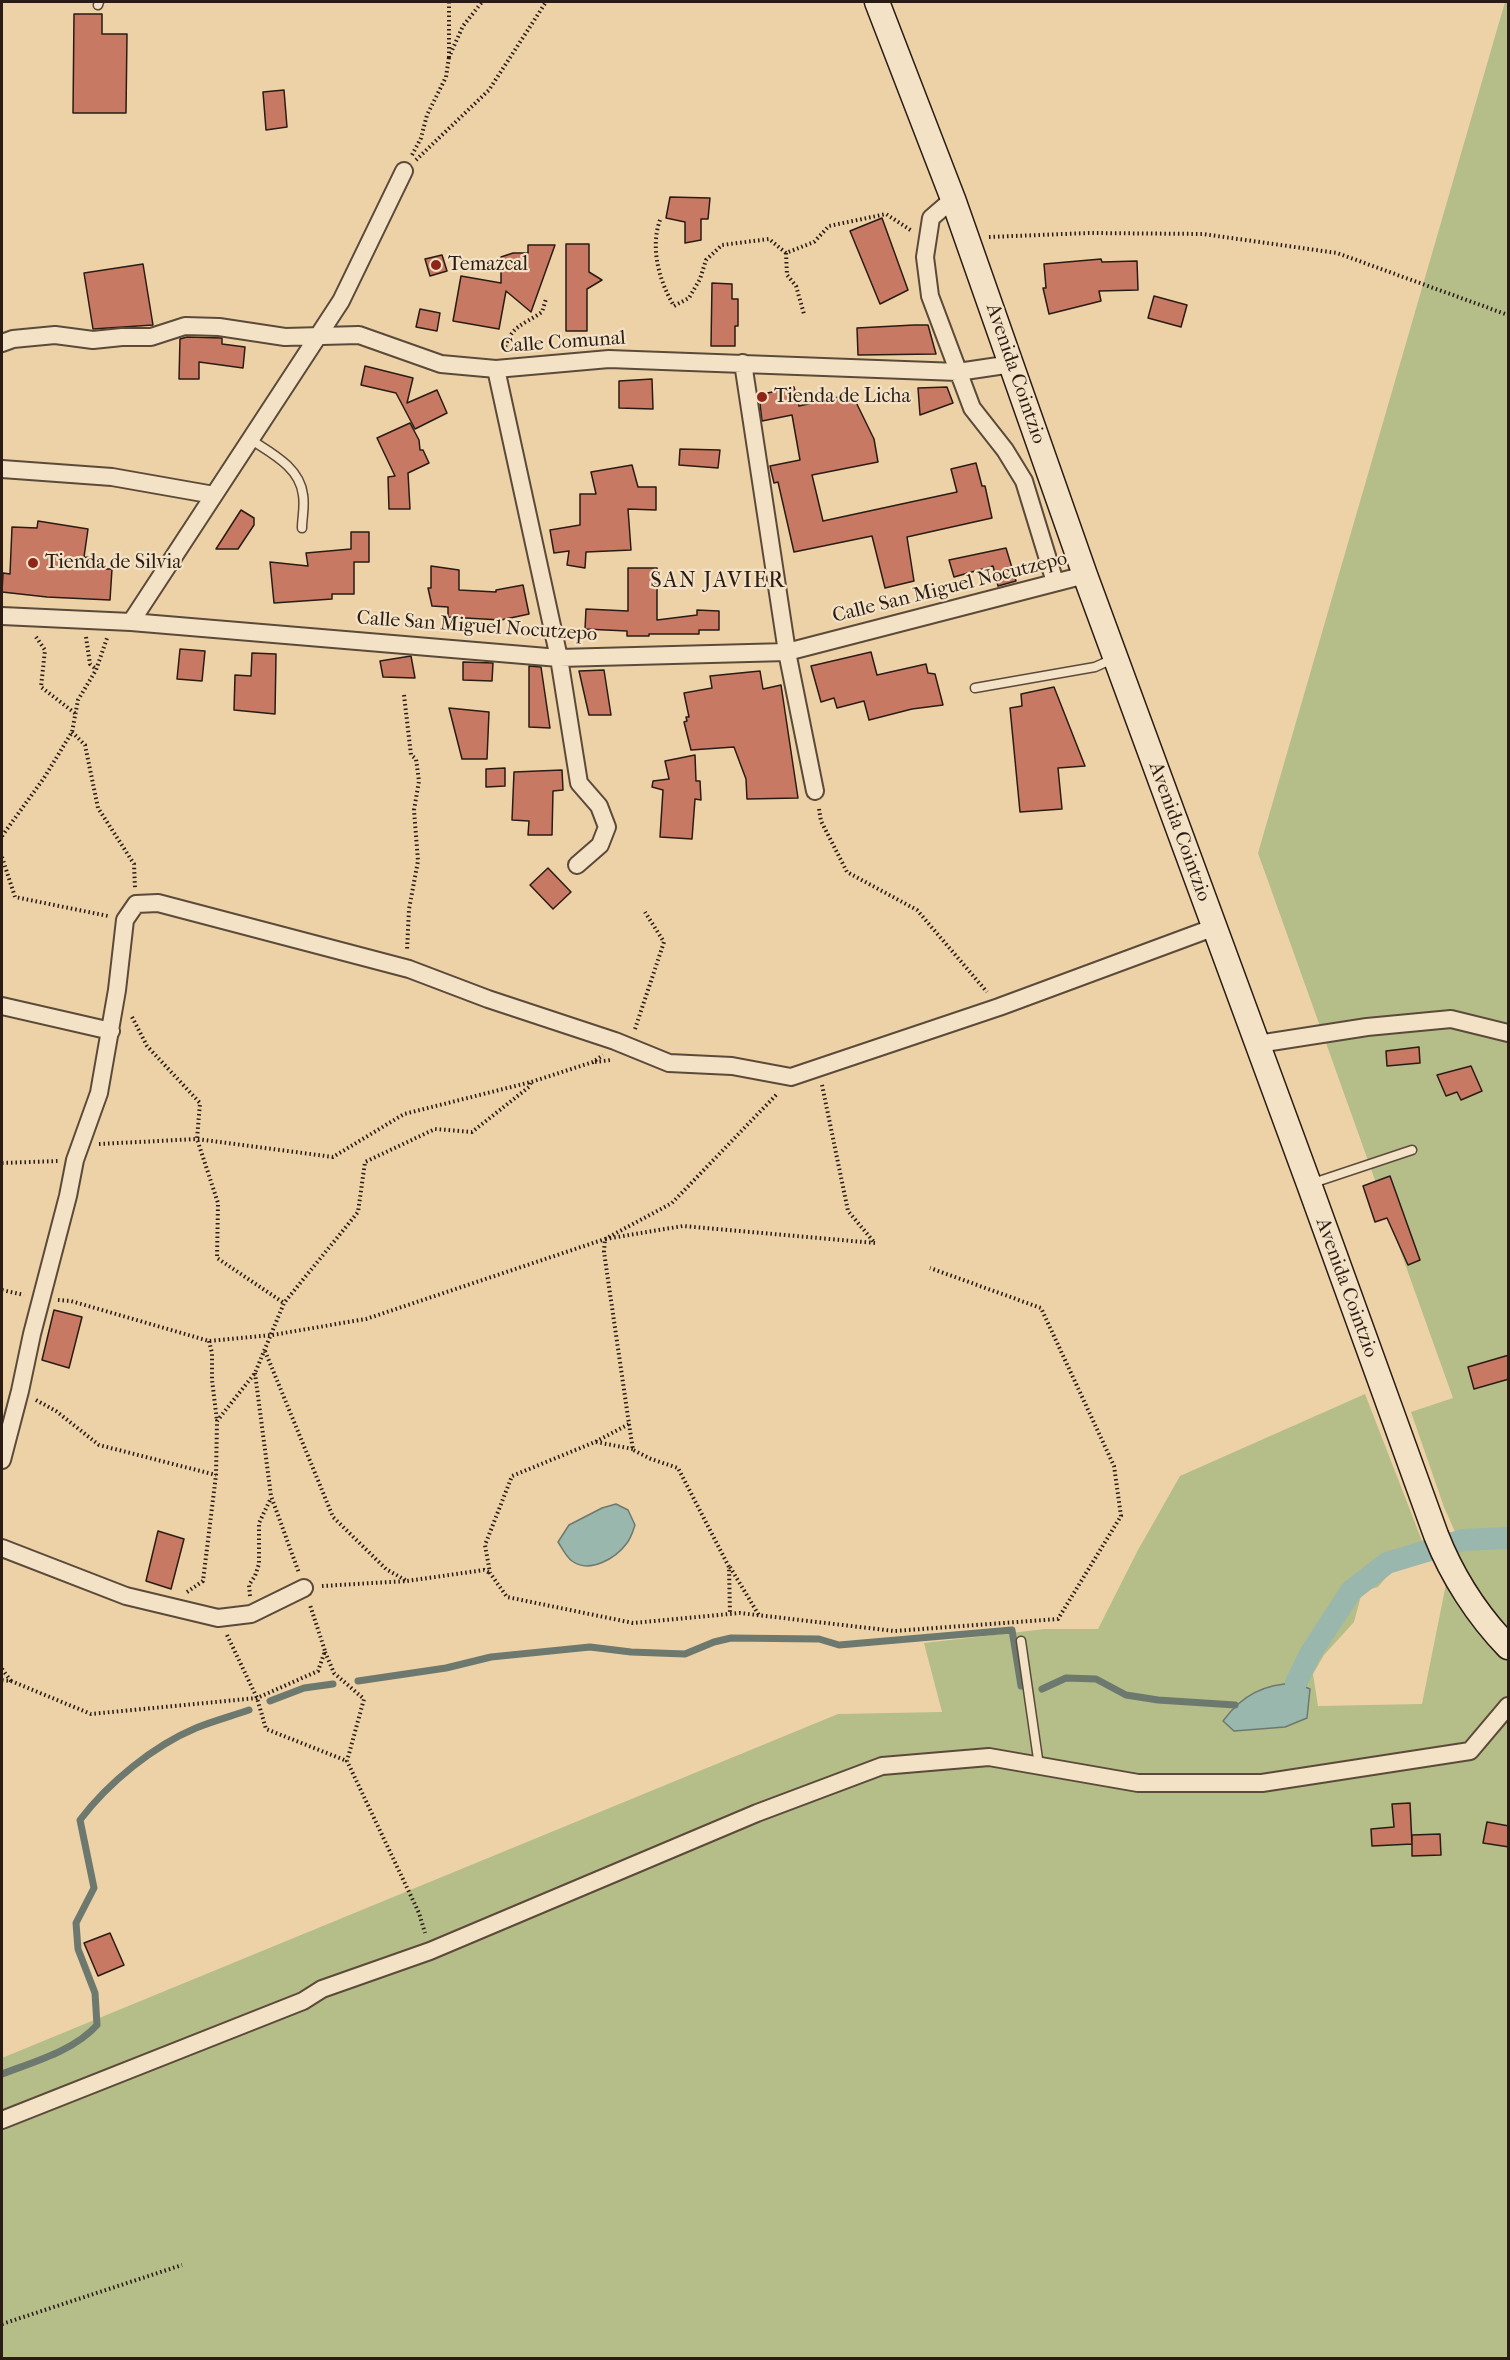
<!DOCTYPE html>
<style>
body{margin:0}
#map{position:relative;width:1510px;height:2360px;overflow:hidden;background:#edd2a8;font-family:"IM FELL French Canon",serif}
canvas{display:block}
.frame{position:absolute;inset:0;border:3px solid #2a1c14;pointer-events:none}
</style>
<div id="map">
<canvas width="1510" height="2360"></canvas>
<div class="frame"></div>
</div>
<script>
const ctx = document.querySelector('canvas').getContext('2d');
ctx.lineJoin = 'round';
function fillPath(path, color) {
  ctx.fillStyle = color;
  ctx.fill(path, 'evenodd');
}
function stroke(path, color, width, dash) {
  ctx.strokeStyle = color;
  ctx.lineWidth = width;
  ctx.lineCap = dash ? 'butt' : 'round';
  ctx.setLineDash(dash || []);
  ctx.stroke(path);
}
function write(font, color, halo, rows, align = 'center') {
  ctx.font = font + ' "IM FELL French Canon",serif';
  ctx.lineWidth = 4.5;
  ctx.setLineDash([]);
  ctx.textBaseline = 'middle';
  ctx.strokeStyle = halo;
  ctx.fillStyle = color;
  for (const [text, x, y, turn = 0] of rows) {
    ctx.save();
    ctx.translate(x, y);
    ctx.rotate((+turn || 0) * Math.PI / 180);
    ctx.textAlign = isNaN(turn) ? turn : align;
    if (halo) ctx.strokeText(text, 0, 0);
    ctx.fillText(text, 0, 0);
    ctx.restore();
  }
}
fillPath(new Path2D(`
 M1505,2H1508V2358H2V2058L838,1714L942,1712L924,1643L1045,1629H1098L1138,1550L1180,1476L1365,1394L1429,1559L1393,1569L1378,1587L1362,1592L1354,1622L1324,1655L1313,1674L1318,1706L1422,1704L1456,1534L1444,1507L1411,1412L1453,1398L1258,853Z`), '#b5bd89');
const water = new Path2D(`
 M616,1504L628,1510L635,1525C633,1531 631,1538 627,1543C616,1558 590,1574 572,1561C566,1557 562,1548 558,1542L569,1525L602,1508Z
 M1296,1683L1310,1689L1307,1718L1285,1727L1234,1731L1223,1721C1242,1695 1264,1684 1296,1683Z`);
fillPath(water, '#99b7ac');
stroke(water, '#6d796f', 1.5);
stroke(new Path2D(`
 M358,1681L446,1668L491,1657L590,1647L631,1652L685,1654L714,1642L731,1638L819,1639L839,1645L1012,1630L1021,1686
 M1042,1689L1066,1678L1096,1679L1126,1695L1158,1700L1235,1705
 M270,1701L304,1688L333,1684
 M2,2074C33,2062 74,2051 97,2025L95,1993L78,1949L76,1923L94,1888L80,1820C108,1783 153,1746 196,1728C213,1721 232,1716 249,1710`), '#6d796f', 7);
stroke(new Path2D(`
 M1296,1683L1310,1654L1351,1591L1387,1563L1463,1540L1508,1538`), '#99b7ac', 22);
const building = new Path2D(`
 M74,14H102V34H127L126,113H73Z
 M284,90L287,127L266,130L263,92Z
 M670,197L710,198L708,219H701V240L685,243V222L666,218Z
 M882,218L908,290L880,304L850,231Z
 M566,244H589V272L602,280L587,289V331H566Z
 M528,245H555L531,312L506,291L499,329L453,321L461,276L501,283V257L513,253H528Z
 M442,255L447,271L430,276L425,259Z
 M1101,259L1102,262L1137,261L1138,290L1099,291L1101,301L1049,314L1043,288H1046L1044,264Z
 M143,264L153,325L93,329L84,273Z
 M712,283L732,284V299H738V326H735V346H711Z
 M1154,296L1187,305L1181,327L1148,318Z
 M420,309L440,313L437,331L416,327Z
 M914,325H928L936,354L858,355L857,328Z
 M187,337L222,338V344L245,347L243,368L199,362V379H179L180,339Z
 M365,366L413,378L407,403L437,390L447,413L415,429L396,393L361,385Z
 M652,379L653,409L619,408V381Z
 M794,387L799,406L852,394L874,439L878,462L812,475L823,521L957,492L951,469L976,463L982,486H985L992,518L907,537L914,581L885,588L872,536L794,552L778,482L774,483L770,466L800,460L792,415L762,421L759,395Z
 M947,387L953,403L920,415L918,388Z
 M410,423L419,440L420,450H423L429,463L408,473L410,509H389L388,477L395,476L377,438Z
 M680,449L720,450L718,468L679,465Z
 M632,465L638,487H656V510L628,509L631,550L586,552L585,568L567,565L569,551L554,553L550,530L580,525V494H596L591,472Z
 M241,510L254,518V525L238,549H216Z
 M38,521L88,529L84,557L98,558V569H112L110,600L47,597L2,592L3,573L10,574L12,527L37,528Z
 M351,532H369V562H354V594H332V599L274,603L270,562L308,566L306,553L351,549Z
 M1006,548L1016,581L998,586L993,566L954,577L949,560Z
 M431,566L459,570V590L496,592V590L523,585L529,614L501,620L448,617V607L432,606L428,588H431Z
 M628,568H657V620L697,615V610L719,611V630H699V634H649V636H627V631L585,629L586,609L628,611Z
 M180,649L205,651L202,681L177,679Z
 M871,652L877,675L926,664L928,673L935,674L943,705L912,709L869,720L864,701L837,708L834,698L821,702L811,666Z
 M252,653L276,654L275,714L234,710L235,675L251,676Z
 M411,656L415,678L383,677L380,661Z
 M463,662L493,663L492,681L463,680Z
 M529,666L541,667L550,728L529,727Z
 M604,670L611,715H589L579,671Z
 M760,671L763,689L781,685L798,798L747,799L746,779L734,747L691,750L684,722L687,721L686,717H689L684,693L712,688L710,676Z
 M1054,687L1085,766L1058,768L1062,809L1020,812L1010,708L1022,706L1021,694Z
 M449,708L489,712L487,759H462Z
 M695,755L696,781H700L701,800L695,799L692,839L660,837L663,790L652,787L653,781L669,779L665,761Z
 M505,768V786L486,787V769Z
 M562,770L563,790L553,791L552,835H528L529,821L512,820L514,772Z
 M548,868L571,892L553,909L530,885Z
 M1419,1047L1420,1063L1387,1066L1386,1051Z
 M1471,1066L1482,1091L1461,1100L1457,1092L1446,1096L1437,1075Z
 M1390,1176L1420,1260L1408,1265L1387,1218L1375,1222L1363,1186Z
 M54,1310L82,1317L69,1368L42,1360Z
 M1509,1355V1379L1474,1389L1468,1367Z
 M158,1531L184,1539L171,1589L146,1581Z
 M1410,1803L1412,1844L1372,1846L1371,1829L1394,1827L1392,1804Z
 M1487,1822L1509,1826V1847L1483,1843Z
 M1440,1834L1441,1855L1412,1856V1835Z
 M110,1933L124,1965L98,1976L84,1943Z`);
fillPath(building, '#c77963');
stroke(building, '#2a1c14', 1.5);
const lane = new Path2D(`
 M98,5L99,2
 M250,439C271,453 300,467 303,495C305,506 302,518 302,528
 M975,688L1095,667L1115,658
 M1310,1184L1412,1150
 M1021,1641L1039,1766`);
const street = new Path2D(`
 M953,199L931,218L925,257L930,296L972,408L1005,450L1024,481L1055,582
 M2,343L13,339L55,335L93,340L122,337H151L185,326L219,327L285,337L359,335L441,364L496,369L609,359L958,372L1012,364
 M743,363L787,652L815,791
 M496,369L559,658L579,783L599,806L607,827L600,845L577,865
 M2,469L112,477L214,495
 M2,616L131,622L559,658L787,652L1085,575
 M131,622L341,301L404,171
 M2,1006L111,1031
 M1258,1044L1367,1027L1451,1019L1508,1033
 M2,1460L20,1391L32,1334L68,1196L75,1160L99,1093L117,990L125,920L136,904L158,903L409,969L488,999L615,1041L669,1063L732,1066L791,1077L999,1007L1215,927
 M2,1548L126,1596L218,1618L251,1614L304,1588
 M2,2120L303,2001L322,1989L430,1951L757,1813L882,1766L989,1757L1138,1783H1262L1470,1751L1508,1706`);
const secondary = new Path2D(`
 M877,2L953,199L1085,575L1309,1184L1436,1535C1452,1576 1478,1616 1508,1647`);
stroke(lane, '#5b4a39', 11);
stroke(street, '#5b4a39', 20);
stroke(secondary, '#2a1c14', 27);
stroke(new Path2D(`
 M449,2V57L463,26L482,2
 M412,155L421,138L427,115L446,77L449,57
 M416,160L489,90L546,2
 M660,220C650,248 659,281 674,306L689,298L700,279L706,260L722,245L769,239L786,253L814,242L829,226L886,214L912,231
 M989,237L1089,233L1203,234L1337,253L1508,315
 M786,253L787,275L796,286L804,314
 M504,351C511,325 522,326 542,312L546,299
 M36,637L45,650L41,687L76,714
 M86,637L90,664L96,669
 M404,695L411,755L416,759L419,781L414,810L418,861L409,909L407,951
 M72,732L85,745L98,808L134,864L135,888
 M819,809L821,821L847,872L917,910L987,992
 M2,836L44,778L72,732L78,700L96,670L107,638
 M2,857L15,897L108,916
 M132,1017L147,1046L200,1103L197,1139L218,1203L217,1258L284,1303
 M635,1029L664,942L645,912
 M595,1062L611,1060
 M822,1085L848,1211L874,1242
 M99,1144L197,1139L333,1157L404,1114L531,1082L593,1062L603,1055
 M2,1163L58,1161
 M875,1243L683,1226L605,1239L604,1252L629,1424L595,1442L512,1476L485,1545L490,1573L507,1597L633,1623L740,1613L894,1631L1058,1619L1121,1516L1114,1466L1041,1308L930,1268
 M2,1290L24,1295
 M58,1300L71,1301L209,1341L272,1335L366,1319L605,1239L672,1203L778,1093
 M209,1341L212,1353V1380L217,1421
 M265,1351L333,1517L386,1569L407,1581
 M255,1373L271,1496L299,1573
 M36,1400L56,1411L99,1445L216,1475
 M629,1424L633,1450L651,1459L678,1468L729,1567L730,1614
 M596,1442L633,1449
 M730,1567L760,1617
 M322,1586L407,1581L484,1570L490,1573
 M187,1592L203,1581L216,1475L217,1421L255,1373L284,1303L358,1212L365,1162L435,1129L472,1132L529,1087L531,1082
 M250,1596L249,1585L255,1576L259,1564V1523L271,1498
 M227,1635L257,1698L266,1729L347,1761
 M325,1652L334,1673L364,1699L347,1761L419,1913L425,1933
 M2,1669L11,1681
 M2,1680L11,1681L91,1714L257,1698L318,1671L325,1651L310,1605
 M2,2324L182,2265`), '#2a1c14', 4, [1.5, 3]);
stroke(lane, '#f3e2c6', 8);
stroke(street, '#f3e2c6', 16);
stroke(secondary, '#f3e2c6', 24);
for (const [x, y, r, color] of [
 [436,265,6,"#8f2418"],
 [762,397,6,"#8f2418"],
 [33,563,6,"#8f2418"]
]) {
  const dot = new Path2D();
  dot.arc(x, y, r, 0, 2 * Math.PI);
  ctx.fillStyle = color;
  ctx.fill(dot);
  stroke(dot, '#f3e2c6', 2);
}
write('20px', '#2a1c14', '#f3e2c6', [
 ["Temazcal",448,265],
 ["Tienda de Licha",774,397],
 ["Tienda de Silvia",45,563]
], 'left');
write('20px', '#2a1c14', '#f3e2c6', [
 ["Calle Comunal",563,343,-4],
 ["Avenida Cointzio",1015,374,71],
 ["Calle San Miguel Nocutzepo",950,588,-14],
 ["Calle San Miguel Nocutzepo",477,627,4],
 ["Avenida Cointzio",1179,832,70],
 ["Avenida Cointzio",1346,1288,70]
]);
ctx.letterSpacing = '1.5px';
write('22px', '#2a1c14', '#f3e2c6', [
 ["SAN JAVIER",718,582]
]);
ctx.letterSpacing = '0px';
</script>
